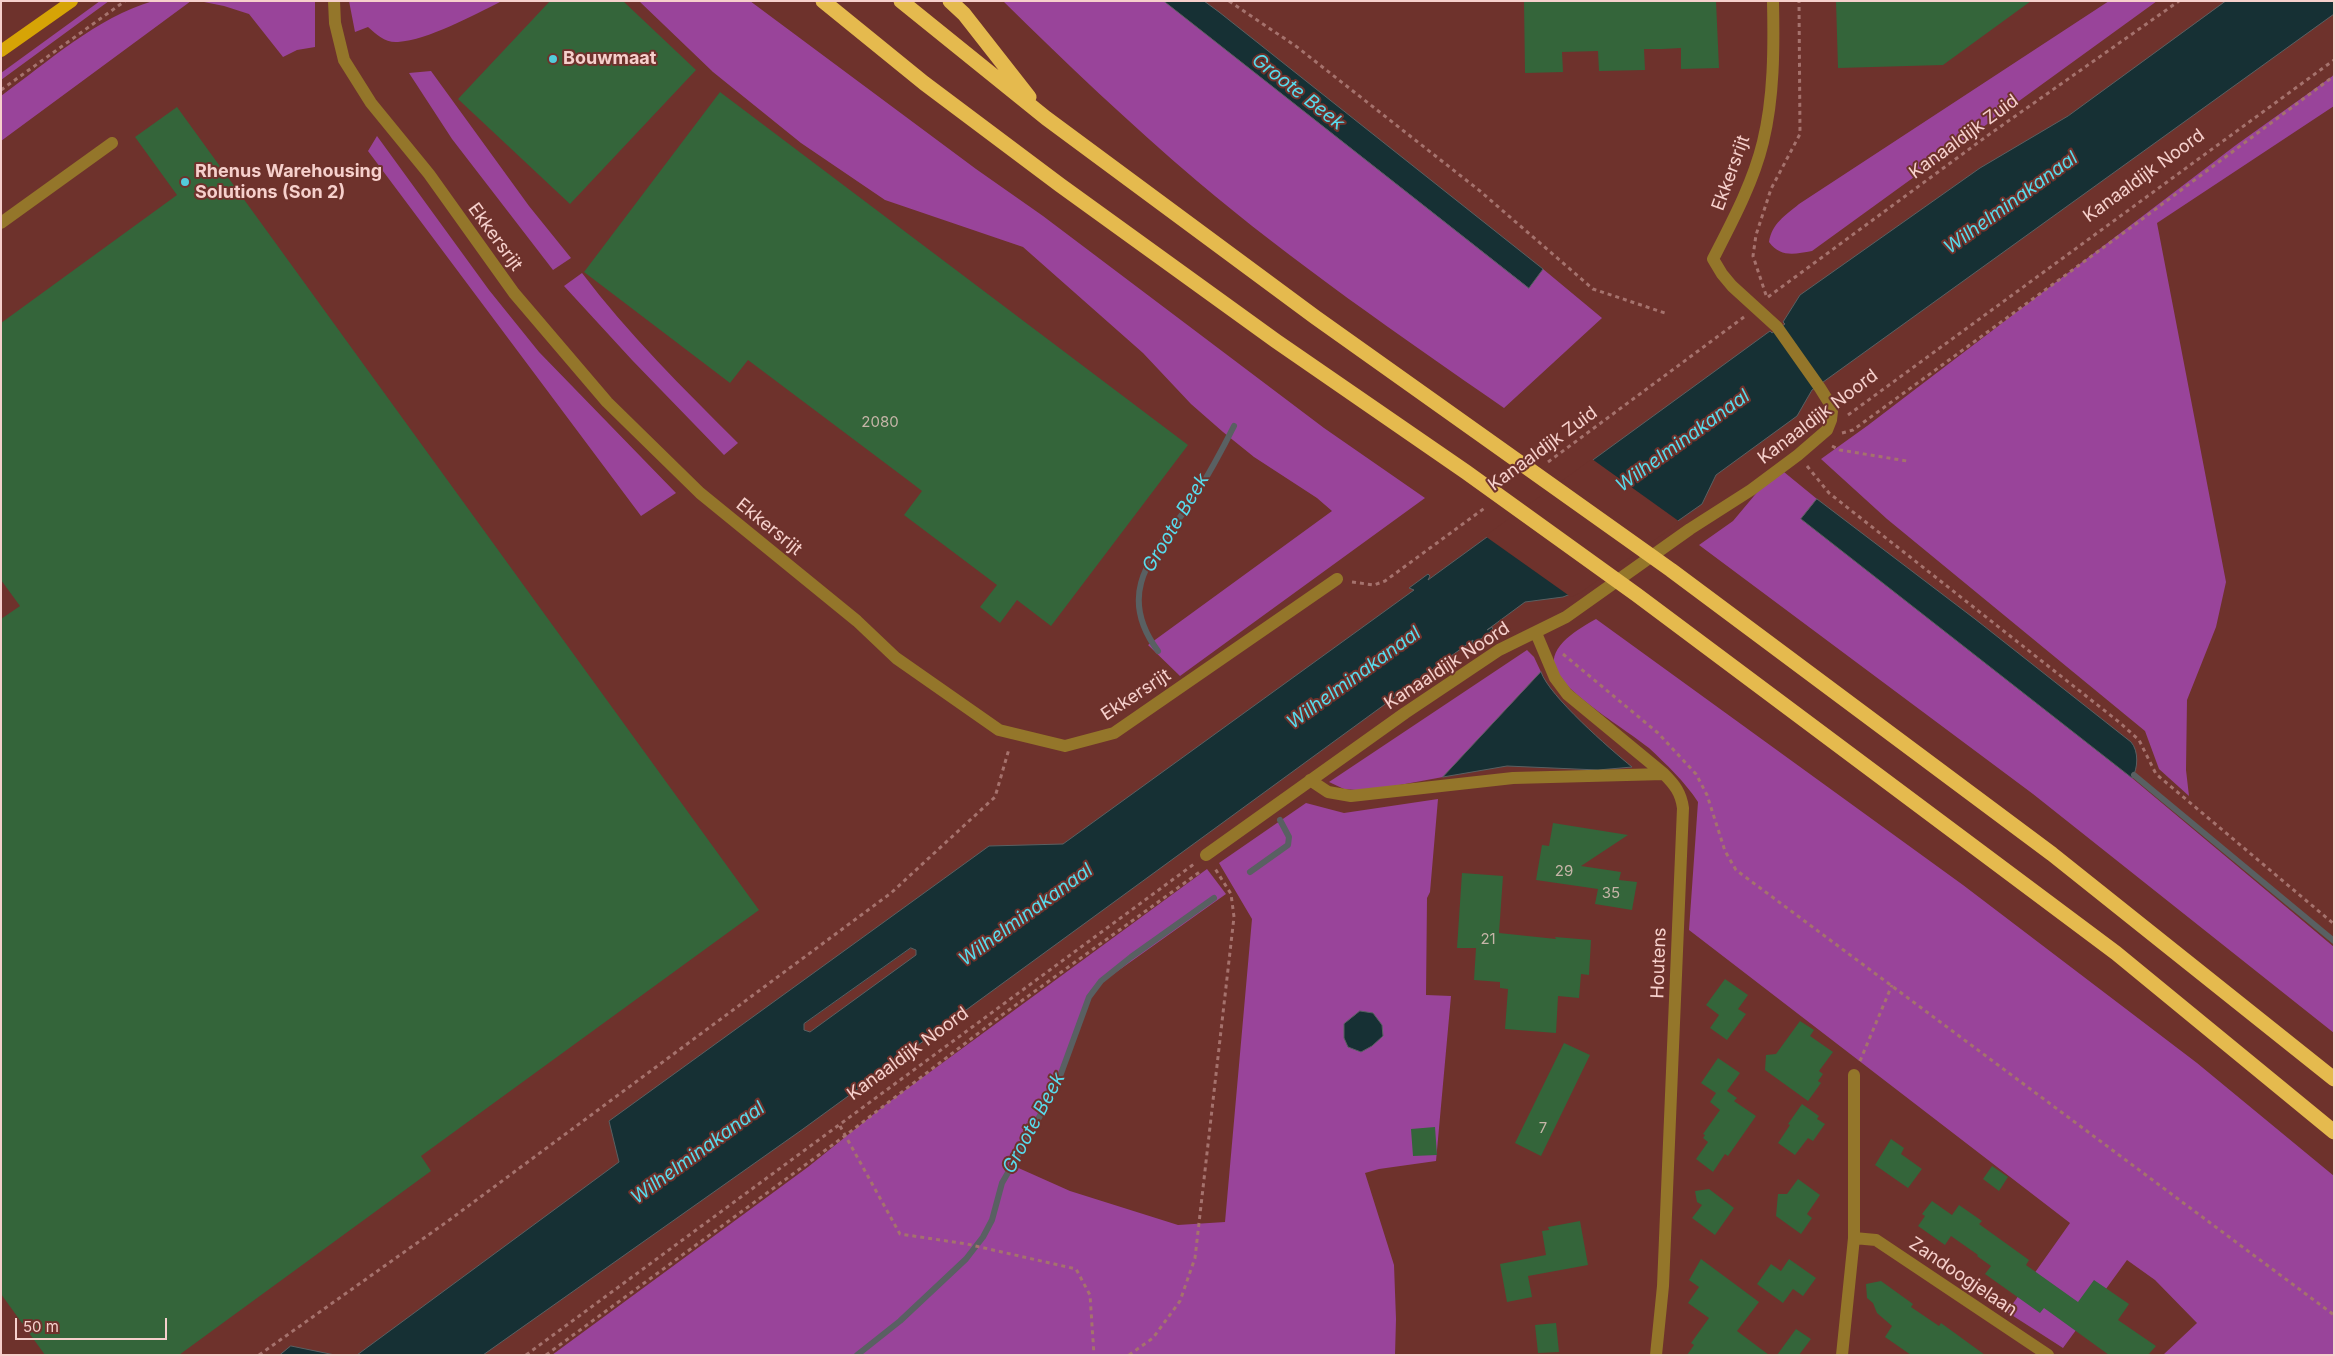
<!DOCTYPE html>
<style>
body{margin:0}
#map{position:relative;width:2335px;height:1356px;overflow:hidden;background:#6e322c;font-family:Inter,sans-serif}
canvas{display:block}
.frame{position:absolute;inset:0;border:2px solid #f6d0cc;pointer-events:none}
.scale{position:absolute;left:15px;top:1318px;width:152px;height:22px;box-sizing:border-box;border:2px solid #f6d0cc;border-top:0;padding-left:6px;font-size:15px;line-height:18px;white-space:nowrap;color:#f6d0cc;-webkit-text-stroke:4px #6e322c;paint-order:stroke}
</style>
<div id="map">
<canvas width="2335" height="1356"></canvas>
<div class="frame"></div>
<div class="scale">50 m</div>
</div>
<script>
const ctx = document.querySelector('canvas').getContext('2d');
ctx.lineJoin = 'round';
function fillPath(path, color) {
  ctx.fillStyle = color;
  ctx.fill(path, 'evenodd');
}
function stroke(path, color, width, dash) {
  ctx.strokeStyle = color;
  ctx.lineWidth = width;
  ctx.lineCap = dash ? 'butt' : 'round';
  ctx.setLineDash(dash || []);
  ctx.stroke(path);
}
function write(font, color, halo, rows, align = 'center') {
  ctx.font = font + ' Inter,sans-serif';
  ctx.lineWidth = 4;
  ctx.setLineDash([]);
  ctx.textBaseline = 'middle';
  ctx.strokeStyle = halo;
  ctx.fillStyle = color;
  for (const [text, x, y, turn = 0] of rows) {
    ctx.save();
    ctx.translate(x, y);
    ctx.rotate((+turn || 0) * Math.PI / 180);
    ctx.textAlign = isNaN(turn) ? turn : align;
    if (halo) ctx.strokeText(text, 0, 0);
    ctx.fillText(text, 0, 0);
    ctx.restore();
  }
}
fillPath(new Path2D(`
 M100,1H109L1,80V73Z
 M153,1H191L1,141V96C49,61 96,18 153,1Z
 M199,1H315V47L297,50L283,57L249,14L224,6Z
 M349,1H502C474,15 428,40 398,42C385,43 377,35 368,27L355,32Z
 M639,1H750L976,169L1043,216L1324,428L1425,498L1180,676L1148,645L1332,511L1317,498L1254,457L1223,432L1191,404L1143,353L1023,247L885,200L801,143L713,72Z
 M1003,1H1164L1529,287L1543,269L1602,318L1504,408C1399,335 1294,263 1197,181C1130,124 1066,63 1003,1Z
 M2109,1H2157L1812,251C1795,254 1781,258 1769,242C1772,223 1785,216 1799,204Z
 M431,71L529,206L571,258L553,270L452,139L409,73Z
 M2334,75V106L2157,223L2226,582L2216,627L2187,700L2186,770L2189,796L2159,769L2145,731L1887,519L1821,459L1867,426L2236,145Z
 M377,136L489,290L539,352L676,493L641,516L368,151Z
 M582,273C628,334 683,388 738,443L724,455L632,360L564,286Z
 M1784,472L1817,499L1801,519L2132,778L2334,947V1033L2033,794L1699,545L1733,521L1759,490Z
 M1596,619L1963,885L2197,1063L2334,1176V1355H2163L2197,1323L2155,1280L2127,1260L2063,1348L2007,1312L2070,1223L1689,930L1698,802C1685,782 1666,764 1649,748C1627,730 1565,693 1555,669C1547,646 1580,628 1596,619Z
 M1527,650L1534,657L1541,672L1443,777L1367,791L1344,789L1329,782Z
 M1438,799L1430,892L1427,898L1426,995L1451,996L1436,1161L1379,1169L1365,1173L1394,1265L1396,1319L1395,1355H552L808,1167L885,1105L1207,869L1226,894L1091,990L1074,1043L1043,1112L1014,1166L1070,1191L1178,1225L1225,1222L1252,919L1219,863L1306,803L1344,813Z`), '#99449a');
const water = new Path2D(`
 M1164,1H1204L1219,12L1543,269L1529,288Z
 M2226,1H2334V14L1812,390L1797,416L1716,475L1702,504L1578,591L1563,597L1525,602L1487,630L1492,627L1493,630L1471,646L1473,640L803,1129L483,1355H357L619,1162L609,1121L989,846L1063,844L1414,590L1409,588L1428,574L1430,576L1428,580L1770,331L1772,333L1785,324L1783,322L1800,295L1980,168L2068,116ZM911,948L916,950V955L810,1032L804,1030V1024Z
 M1817,499L1975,619L2131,742C2139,751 2138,769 2132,778L1801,519Z
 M1541,672C1549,696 1610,749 1632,767L1598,770L1507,766L1443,777Z
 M1360,1011L1373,1013L1382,1025L1383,1036L1372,1046L1361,1052L1348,1047L1344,1038V1024Z
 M291,1346L335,1355H280Z`);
fillPath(water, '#163034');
stroke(water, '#596062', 1);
fillPath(new Path2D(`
 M1592,459L1680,522L1580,593L1571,597L1485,536Z`), '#6e322c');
stroke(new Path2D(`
 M1158,651C1111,588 1160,549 1195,496C1209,474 1222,450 1234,426
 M2134,775L2334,941
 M1250,872L1288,845L1289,837L1280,820
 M857,1355L900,1321L966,1259L983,1237L992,1220L1002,1183L1032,1131L1059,1079L1089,997L1101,981L1131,957L1214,898`), '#596062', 6);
fillPath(new Path2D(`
 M550,1H623L696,70L570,204L458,99Z
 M1524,1H1716L1719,68L1681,69V48L1662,49H1644L1645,70L1599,71L1598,51L1562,52L1563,72L1525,73Z
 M1836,1H2031L1943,65L1838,68Z
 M720,92L1188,445L1051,626L1017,600L1000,623L980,607L997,585L904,515L922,491L909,481L748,360L730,383L584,272Z
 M177,107L759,910L421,1156L431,1171L179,1355H45L1,1294V619L20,606L1,580V323L177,195L135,137Z
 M1553,823L1628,835L1581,866L1621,872L1619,880L1637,882L1632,910L1595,904L1598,889L1536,880L1542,845L1549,846Z
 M1462,873L1503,876L1499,933L1556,939L1555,937L1591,940L1589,975L1581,974L1579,998L1558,996L1556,1033L1505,1029L1508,989L1500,988V982L1474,980L1476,948H1457Z
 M1725,979L1748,995L1738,1009L1746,1014L1727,1040L1710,1028L1719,1015L1706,1005Z
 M1800,1021L1814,1030L1810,1036L1833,1052L1819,1071L1823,1074L1818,1081L1821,1083L1808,1101L1765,1070L1766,1055L1776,1054Z
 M1564,1043L1590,1055L1541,1156L1515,1143Z
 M1718,1058L1740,1073L1727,1091L1737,1098L1734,1101L1756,1116L1728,1156L1725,1154L1713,1172L1696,1159L1708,1142L1703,1138L1705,1135L1703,1134L1720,1110L1710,1102L1716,1093L1701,1083Z
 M1802,1104L1819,1116L1817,1119L1825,1124L1813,1141L1808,1138L1795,1155L1778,1143L1790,1125L1788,1124Z
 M1435,1127L1437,1155L1413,1156L1411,1129Z
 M1891,1139L1904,1148L1901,1154L1922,1169L1908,1188L1875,1165Z
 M1992,1166L2008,1177L1999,1191L1983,1179Z
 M1798,1179L1820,1195L1807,1214L1812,1218L1801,1234L1776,1216L1778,1194H1787Z
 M1709,1189L1734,1208L1715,1235L1692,1218L1702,1205L1697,1202L1695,1191Z
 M1932,1201L1952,1215L1959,1205L1982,1221L1979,1224L2029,1260L2026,1265L2078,1302L2094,1280L2129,1304L2118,1320L2156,1346L2148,1355H2109L2044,1308L2040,1313L1985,1274L1991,1266L1977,1256L1978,1255L1951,1236L1945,1245L1918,1226L1925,1216L1922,1214Z
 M1580,1221L1588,1265L1528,1276L1532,1297L1507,1302L1500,1264L1546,1255L1542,1231L1549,1230L1548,1227Z
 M1701,1259L1759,1302L1737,1331L1769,1355H1687L1694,1345L1691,1343L1709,1318L1688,1303L1699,1287L1689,1280Z
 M1789,1259L1816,1278L1803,1296L1793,1289L1783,1303L1757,1284L1771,1264L1781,1271Z
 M1881,1281L1913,1304L1911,1307L1939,1326L1941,1323L1985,1355H1911L1885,1337L1892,1326L1877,1313L1873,1303L1867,1298L1866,1284Z
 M1556,1323L1559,1352L1538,1353L1535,1325Z
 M1796,1329L1811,1339L1799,1355H1777Z`), '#34653a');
stroke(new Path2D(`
 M1229,1L1297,47L1480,191L1593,289L1668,314
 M1,90L125,1
 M1766,295L1753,256L1756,235L1771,189L1800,134L1799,1
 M1768,297L1987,136L2179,1
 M1848,415L2334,60
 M1842,433L1853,430L2137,223L2334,76
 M1832,446L1840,450L1907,461
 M1548,462L1744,317
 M1807,466L1829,493L2119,722L2139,740L2156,774L2334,924
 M1352,582L1374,585L1385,581L1486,507
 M1563,654L1658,733L1696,774L1707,795L1725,851L1736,870L2334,1315
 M1860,1061L1892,985
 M840,1126L900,1234L967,1244L1076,1269L1090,1295L1094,1355
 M259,1355L448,1221L891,893L995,797L1009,749
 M526,1355L1194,864
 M546,1355L846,1135L1002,1015L1201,871
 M1129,1355L1153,1338L1180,1301L1195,1258L1234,917L1231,894L1214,867`), '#a5726d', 3, [4, 4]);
stroke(new Path2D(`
 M334,1L335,23L344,60L371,103L429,174L514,293L607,402L700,493L857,621L896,658L999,730L1065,746L1114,733L1337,579
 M1,223L112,143
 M1536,633L1555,678L1567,694L1664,774C1675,785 1681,793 1683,808L1663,1286L1656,1355
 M1310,780L1328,792L1351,796L1513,778L1664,774
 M1206,855L1405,713L1499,650L1566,617L1690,529L1751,490L1798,455L1827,430L1831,420L1832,411L1830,404L1820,388L1777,327L1732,286L1722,274L1713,259C1732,222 1753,183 1763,142C1774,97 1774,48 1773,1
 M1854,1075V1238
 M1842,1355L1854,1238L1876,1240L2048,1355`), '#94762a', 12);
stroke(new Path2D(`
 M1,51L72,1`), '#d6a406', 12);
stroke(new Path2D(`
 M823,1L924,83L1060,185L1276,341L1466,472L1637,595L2116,953L2334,1132
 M901,1L1046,118L1315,317L1671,570L2052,854L2334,1079
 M950,1L964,14L1029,97`), '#e5ba4e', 15);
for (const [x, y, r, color] of [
 [553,59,5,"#53cbda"],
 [185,182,5,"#53cbda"]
]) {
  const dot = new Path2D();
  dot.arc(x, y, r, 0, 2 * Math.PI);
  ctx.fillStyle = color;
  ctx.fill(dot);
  stroke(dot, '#6e322c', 2);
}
write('15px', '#c6b5a8', null, [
 ["2080",880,422],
 ["29",1564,871],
 ["35",1611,893],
 ["21",1488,939],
 ["7",1543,1128]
]);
write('bold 18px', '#f6d0cc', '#6e322c', [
 ["Bouwmaat",563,59],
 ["Rhenus Warehousing",195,172],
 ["Solutions (Son 2)",195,193]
], 'left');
write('18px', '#f6d0cc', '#6e322c', [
 ["Kanaaldijk Zuid",1964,137,-36],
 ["Ekkersrijt",1731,173,-70],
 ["Kanaaldijk Noord",2144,176,-36],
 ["Ekkersrijt",495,237,54],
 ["Kanaaldijk Noord",1818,417,-37],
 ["Kanaaldijk Zuid",1543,449,-36],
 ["Ekkersrijt",769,527,39],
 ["Kanaaldijk Noord",1447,666,-33],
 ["Ekkersrijt",1136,695,-33],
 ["Houtens",1659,963,-88],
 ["Kanaaldijk Noord",908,1054,-36],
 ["Zandoogjelaan",1963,1277,34]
]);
write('italic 19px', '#58dbec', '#6e322c', [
 ["Groote Beek",1298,92,38],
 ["Wilhelminakanaal",2011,203,-36],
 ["Wilhelminakanaal",1683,441,-36],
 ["Groote Beek",1176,523,-59],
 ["Wilhelminakanaal",1354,678,-36],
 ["Wilhelminakanaal",1026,915,-36],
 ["Groote Beek",1034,1123,-62],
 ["Wilhelminakanaal",698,1153,-36]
]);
</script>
